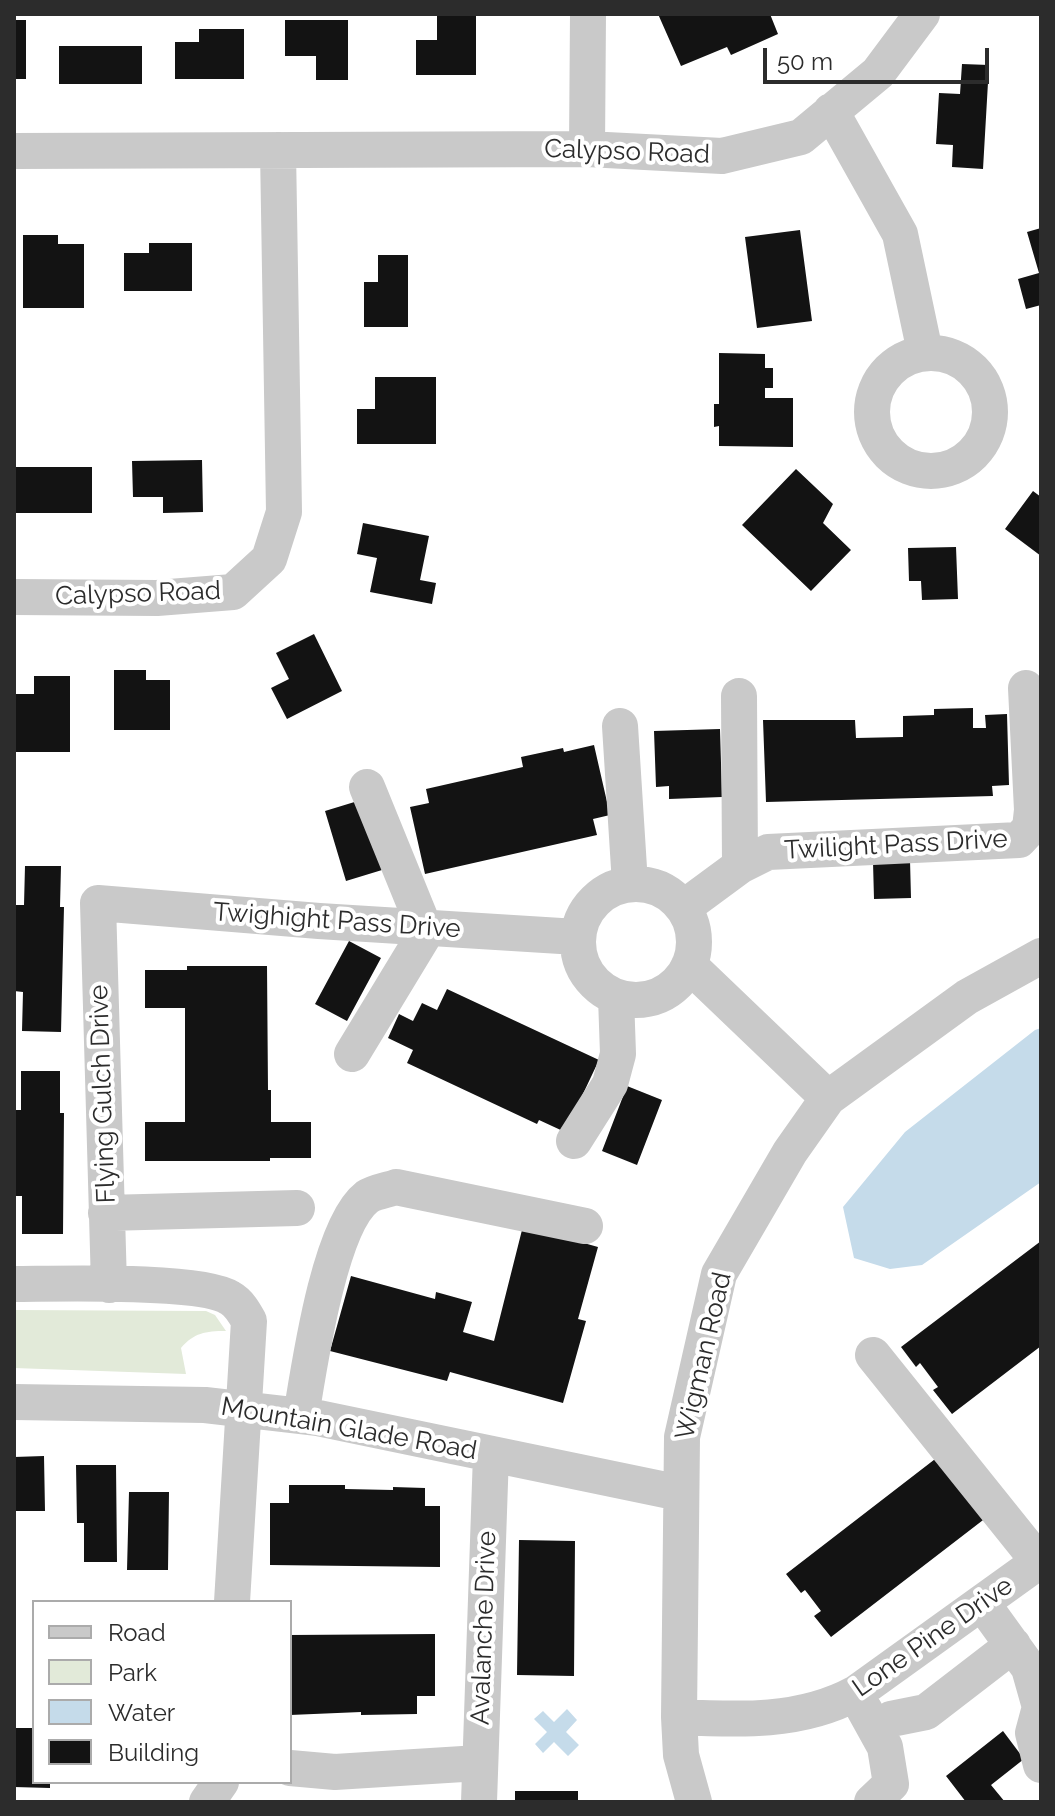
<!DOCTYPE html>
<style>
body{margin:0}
#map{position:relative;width:1055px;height:1816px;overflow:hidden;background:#fff;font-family:Raleway,sans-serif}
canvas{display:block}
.frame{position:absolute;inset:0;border:16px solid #2c2c2c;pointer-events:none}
.legend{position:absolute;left:32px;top:1600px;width:260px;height:184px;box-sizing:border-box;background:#fff;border:2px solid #ababab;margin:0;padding:10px 14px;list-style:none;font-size:24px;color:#2c2c2c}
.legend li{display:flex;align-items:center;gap:16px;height:40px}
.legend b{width:40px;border:2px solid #ababab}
.scale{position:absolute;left:763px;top:48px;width:226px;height:36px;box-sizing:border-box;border:4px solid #2c2c2c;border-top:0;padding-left:10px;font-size:24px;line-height:28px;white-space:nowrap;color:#2c2c2c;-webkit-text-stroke:6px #fff;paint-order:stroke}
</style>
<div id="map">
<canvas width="1055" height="1816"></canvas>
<div class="frame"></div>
<ul class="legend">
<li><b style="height:10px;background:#c9c9c9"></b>Road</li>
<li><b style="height:22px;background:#e2ead9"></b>Park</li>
<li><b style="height:22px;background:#c5dbea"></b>Water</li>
<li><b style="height:22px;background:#131313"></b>Building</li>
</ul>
<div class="scale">50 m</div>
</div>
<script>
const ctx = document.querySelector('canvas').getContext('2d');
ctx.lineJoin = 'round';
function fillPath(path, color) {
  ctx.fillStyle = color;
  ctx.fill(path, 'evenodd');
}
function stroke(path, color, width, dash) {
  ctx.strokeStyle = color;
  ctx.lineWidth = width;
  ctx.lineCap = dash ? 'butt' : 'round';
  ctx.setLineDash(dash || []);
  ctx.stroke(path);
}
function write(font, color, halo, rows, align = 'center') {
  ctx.font = font + ' Raleway,sans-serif';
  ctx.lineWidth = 8;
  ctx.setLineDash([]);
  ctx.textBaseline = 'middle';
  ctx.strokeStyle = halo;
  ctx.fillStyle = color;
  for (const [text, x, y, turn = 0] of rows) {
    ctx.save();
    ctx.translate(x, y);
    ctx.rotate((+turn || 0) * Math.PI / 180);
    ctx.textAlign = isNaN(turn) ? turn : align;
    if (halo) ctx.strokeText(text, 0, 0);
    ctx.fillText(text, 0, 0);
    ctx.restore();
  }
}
fillPath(new Path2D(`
 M14,1310L206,1311L215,1315L226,1331C205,1331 194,1333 181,1348L186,1374L14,1368Z`), '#e2ead9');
fillPath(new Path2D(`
 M1041,1028V1182L922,1265L890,1269L854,1258L843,1207L905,1132L1035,1030Z
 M567,1709L577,1720L566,1732L579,1745L568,1756L554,1742L543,1753L535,1744L547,1732L534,1719L543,1711L554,1722Z`), '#c5dbea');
fillPath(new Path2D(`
 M658,14H770L778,34L731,55L727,47L681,66Z
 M437,15H476V75H416V40H437Z
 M14,20H26V79H14Z
 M285,20H348V80H316V56H285Z
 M199,29H244V79H175V42H199Z
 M59,46H142V84H59Z
 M962,64L989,65L983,169L952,167L953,145L936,144L939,93L960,94Z
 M1041,228V305L1026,309L1018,279L1039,273L1027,232Z
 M800,230L812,321L757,328L745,237Z
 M23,235H58V244H84V308H23Z
 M149,243H192V291H124V253H149Z
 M378,255H408V327H364V282H378Z
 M719,353L765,354V368H773V388H765V398H793V447L719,446V426L714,427V404H719Z
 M375,377H436V444H357V409H375Z
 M202,460L203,512L163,513V497H133L132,461Z
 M14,467H92V513H14Z
 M796,469L833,504L823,523L851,550L811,591L742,525Z
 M1033,491L1041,497V556L1005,529Z
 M363,523L429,536L420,580L436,583L432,604L370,592L377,558L357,554Z
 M956,547L958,599L922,600L921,581H909L908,548Z
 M314,634L342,691L287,719L271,688L289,679L276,653Z
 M114,670H146V680H170V730H114Z
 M34,676H70V752H14V694H34Z
 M973,708V728H986L985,715L1007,714L1009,785L992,786L993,796L766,802L763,720H855L856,738L903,737V716L934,715V709Z
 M720,729L722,797L669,799V786L656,787L654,731Z
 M594,745L610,815L593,819L597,835L425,874L410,807L429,803L426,789L523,767L521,757L563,748L564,752Z
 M361,800L382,870L346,881L325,811Z
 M910,860L911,898L874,899L873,862Z
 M25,866H61L60,907H64L61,1032L22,1031L23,992L14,991V905H24Z
 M349,941L381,958L347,1021L315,1004Z
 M187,966H267L268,1090H271V1122H311V1158H270V1161H145V1122H185V1008H145V970H187Z
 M447,989L599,1060L565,1132L539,1120L537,1124L407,1063L413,1050L388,1038L399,1014L413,1021L422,1003L437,1010Z
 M21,1071H60V1113H64L63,1234H22V1196H14V1110H21Z
 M627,1086L662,1100L637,1165L602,1151Z
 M523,1226L598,1247L578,1319L586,1321L563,1403L450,1372L447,1381L330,1351L351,1276L435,1299L436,1292L472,1302L463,1332L494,1341Z
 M1041,1241V1346L952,1414L933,1390L938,1387L920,1363L916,1367L901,1347Z
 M44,1456L45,1511H14V1457Z
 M939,1456L987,1517L831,1637L814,1616L821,1611L805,1590L801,1593L786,1574Z
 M76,1465H116L117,1562H84V1523H77Z
 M289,1485H345V1489L393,1490V1487L425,1488V1506H440V1567L270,1565V1503H289Z
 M129,1492H169L168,1570H127Z
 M519,1540L575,1541L574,1676L517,1675Z
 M435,1634V1696H417V1714L361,1715V1712L290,1715V1635Z
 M14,1728H34V1782H50V1788L14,1787Z
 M1003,1731L1024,1759L991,1785L1005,1802H966L946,1776Z
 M515,1791H578V1802H515Z`), '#131313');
stroke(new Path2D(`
 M831,111L900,234L925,352
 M587,149L588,14
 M14,151L587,149L722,156L801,137L878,73L922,14
 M872 412a59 59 0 1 1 118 0a59 59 0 1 1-118 0Z
 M14,597L157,598L233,592L269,559L284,512L278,150
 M739,696L740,866
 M620,726L630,884
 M578 942a58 58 0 1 1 116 0a58 58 0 1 1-116 0Z
 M683,908L740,866L768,852L1019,840L1030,828L1032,810L1026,688
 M689,965L828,1098
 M352,1054L426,932L367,787
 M574,1141L610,1084L618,1054L616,997
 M106,1213L297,1208
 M14,1284C55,1284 200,1279 230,1298C239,1303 244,1312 249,1321L232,1602
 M109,1285L98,903L319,921L577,937
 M873,1355L1039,1562
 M14,1402L205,1405L318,1418L680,1493
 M301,1416C309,1368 329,1226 367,1197C374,1192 388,1190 396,1187L585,1226
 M982,1603L1029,1668L1040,1707L1033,1733L1041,1765
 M864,1709L885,1747L891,1784L872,1802
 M679,1717C739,1720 801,1723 856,1693L1041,1560
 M876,1729L891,1719L926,1712L1013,1645
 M290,1768L335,1772L479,1763
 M207,1802L221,1782
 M479,1802L491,1454
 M694,1802L681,1755L679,1717L682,1437L719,1274L790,1152L828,1098L967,997L1041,956`), '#c9c9c9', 36);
write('26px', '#2c2c2c', '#fff', [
 ["Calypso Road",627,152,2],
 ["Calypso Road",138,594,-2],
 ["Twilight Pass Drive",896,845,-3],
 ["Twighight Pass Drive",337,921,4],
 ["Flying Gulch Drive",103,1094,-92],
 ["Wigman Road",704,1356,-77],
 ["Mountain Glade Road",349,1429,10],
 ["Avalanche Drive",484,1628,-88],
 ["Lone Pine Drive",933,1637,-35]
]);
</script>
